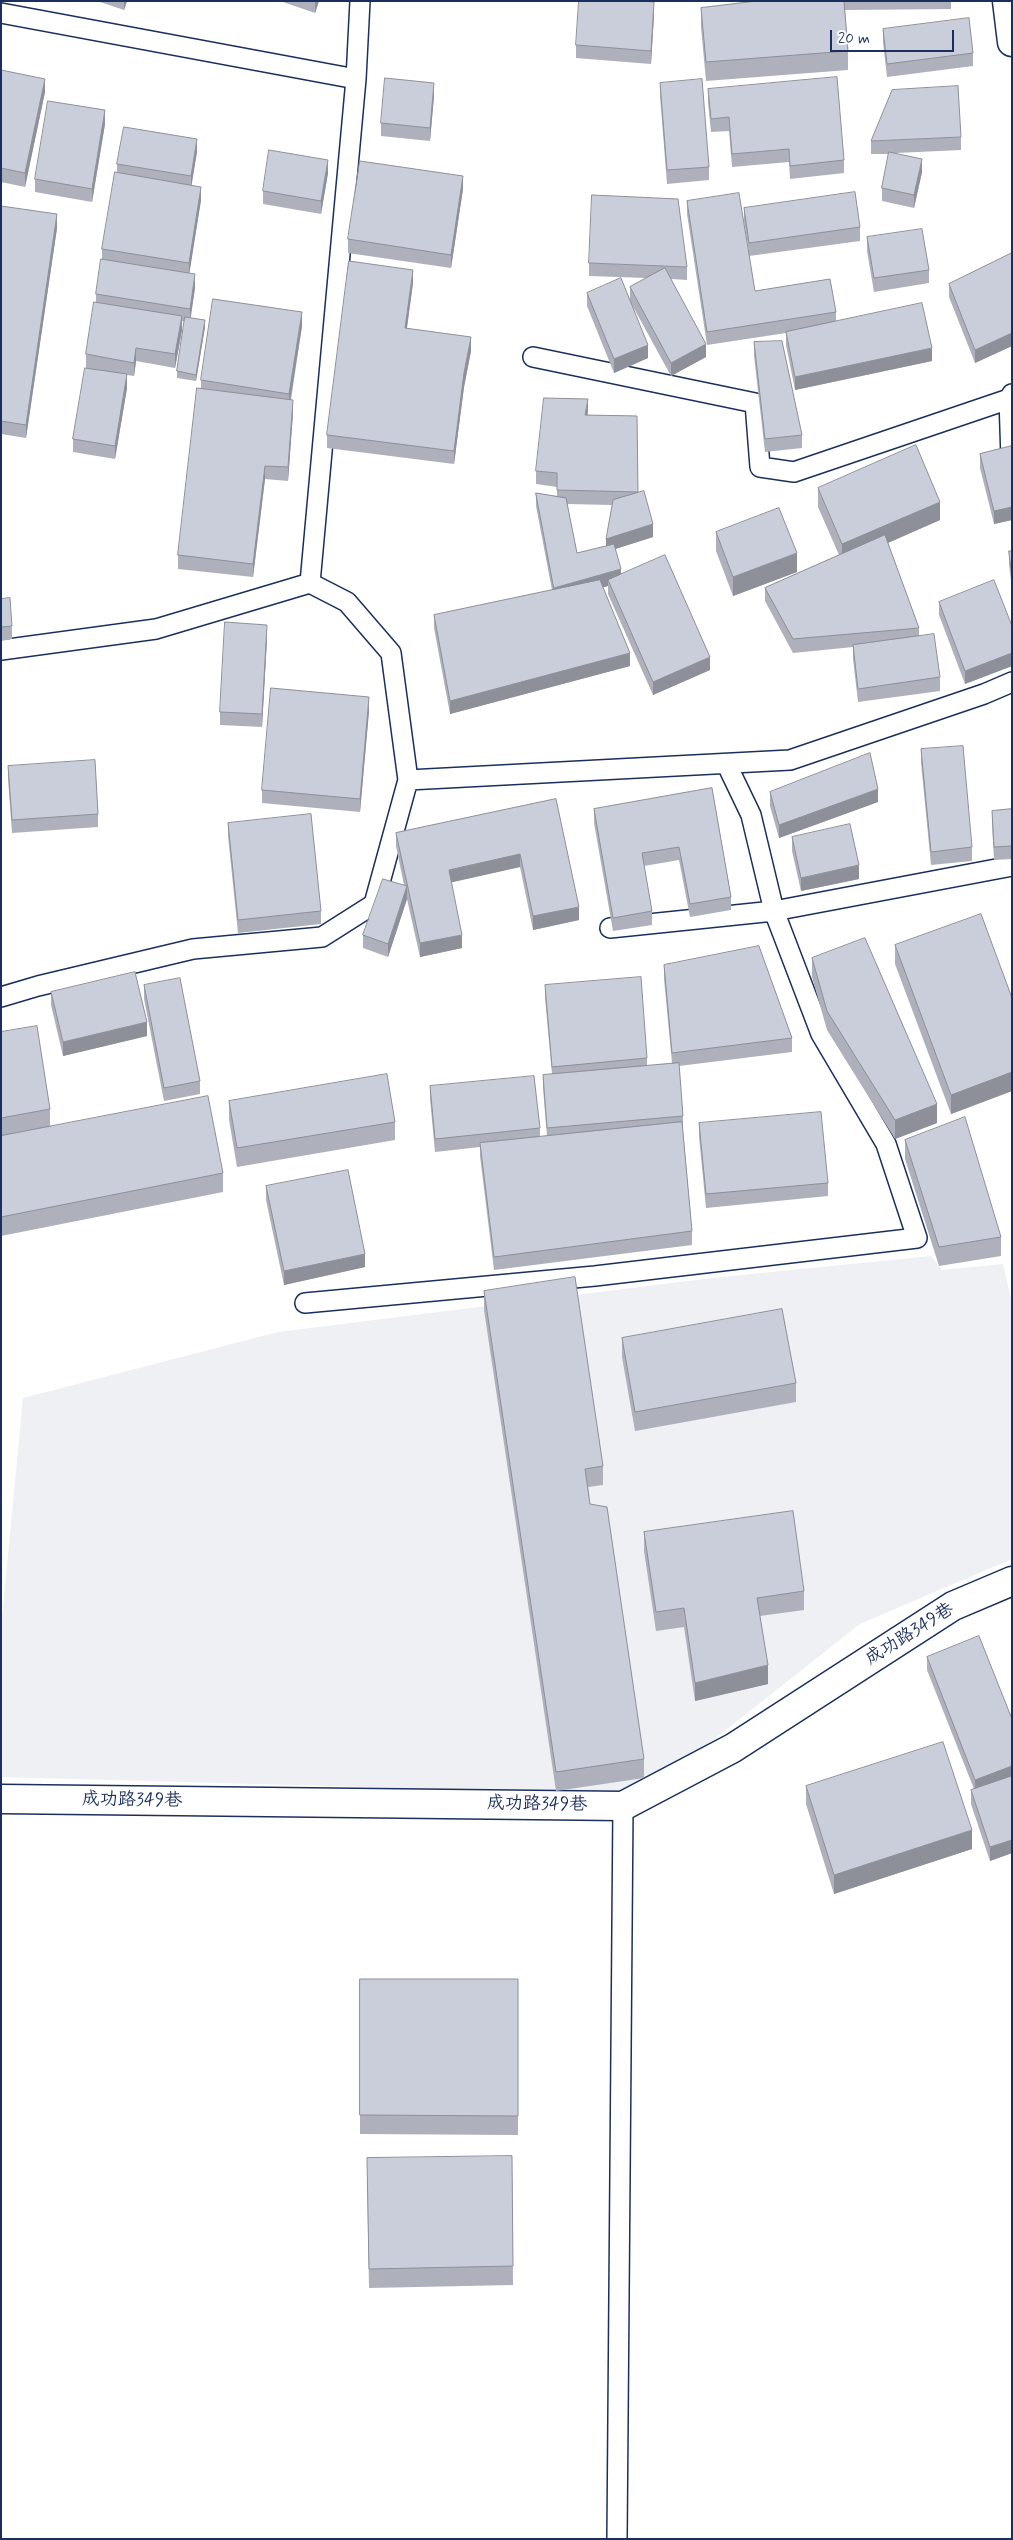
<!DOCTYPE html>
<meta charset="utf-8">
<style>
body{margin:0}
#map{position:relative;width:1013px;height:2540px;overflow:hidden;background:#fff;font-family:Mynerve,sans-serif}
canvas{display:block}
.frame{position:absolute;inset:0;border:2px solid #1b2f5e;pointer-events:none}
.scale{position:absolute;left:830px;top:30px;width:124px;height:22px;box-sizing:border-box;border:2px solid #1b2f5e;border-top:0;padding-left:6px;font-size:15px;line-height:18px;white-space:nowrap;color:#1b2f5e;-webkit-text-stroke:4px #fff;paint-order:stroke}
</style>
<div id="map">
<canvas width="1013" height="2540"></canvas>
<div class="frame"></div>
<div class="scale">20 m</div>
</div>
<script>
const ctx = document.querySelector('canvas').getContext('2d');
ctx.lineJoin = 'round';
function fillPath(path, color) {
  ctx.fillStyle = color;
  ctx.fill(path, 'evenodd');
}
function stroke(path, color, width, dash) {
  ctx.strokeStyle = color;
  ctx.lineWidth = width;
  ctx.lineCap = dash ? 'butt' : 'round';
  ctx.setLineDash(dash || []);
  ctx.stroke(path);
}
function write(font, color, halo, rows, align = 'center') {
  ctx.font = font + ' Mynerve,"LXGW WenKai TC",sans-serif';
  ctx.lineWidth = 4;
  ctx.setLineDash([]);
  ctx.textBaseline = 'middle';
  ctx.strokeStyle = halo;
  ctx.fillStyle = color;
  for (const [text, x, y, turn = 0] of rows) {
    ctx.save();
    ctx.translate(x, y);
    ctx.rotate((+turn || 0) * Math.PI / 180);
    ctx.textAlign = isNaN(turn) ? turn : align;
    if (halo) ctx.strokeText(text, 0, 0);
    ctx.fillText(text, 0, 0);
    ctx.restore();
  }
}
fillPath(new Path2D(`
 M931,1256L942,1270L1003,1264L1012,1303V1559L860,1624L684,1763L620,1794L1,1777V1627L23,1398L278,1332L712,1278Z`), '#eff0f4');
const service = new Path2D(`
 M1,13L356,79
 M533,357L755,403L760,467L794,472L1009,399
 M1012,394L1009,399L1012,489
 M1,650L156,629L310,583L356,79L360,1
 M408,780L790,760L984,694L1012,682
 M610,928L774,911L1012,866
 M1,997L38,986L193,949L322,937L374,904L408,780L391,653L347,602L310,583
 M305,1303L595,1276L917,1238L886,1144L821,1034L774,911L751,815L727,765
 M617,2539L623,1806`);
const minor = new Path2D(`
 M1,1799L623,1806L733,1748L953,1606L1012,1581`);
const tertiary = new Path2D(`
 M1007,1L1012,42`);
stroke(service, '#1b2f5e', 22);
stroke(minor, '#1b2f5e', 31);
stroke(tertiary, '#1b2f5e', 31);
stroke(service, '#fff', 19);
stroke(minor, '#fff', 28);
stroke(tertiary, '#fff', 28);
fillPath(new Path2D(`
 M97,1H127L124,10Z
 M280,1H319L315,13Z
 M754,1H951V9L845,10L848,51V70L706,81L701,27V8Z
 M654,15L651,64L576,58V45Z
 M883,29L973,53V66L887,77L883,42Z
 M1,70L45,92L25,187L1,182Z
 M660,83L709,167V180L667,184L660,96Z
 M708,89L844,160V173L790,179L789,162L732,167L729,131L711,132L708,102Z
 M434,96L430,141L381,136V123Z
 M105,124L92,202L35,192V179Z
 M961,137V150L896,153L922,172L914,208L882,201V188L889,154H871V141Z
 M197,152L191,185L201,200L189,273L195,288L190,318L205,327L196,381L177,378V371L185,322L182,321V330L175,368L136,361L134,376L127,375V388L115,459L73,452V439L86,368V354L96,302V294L102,259V249L117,173V164Z
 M328,173L321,214L263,204V191Z
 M463,189L451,268L348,253V239Z
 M687,201L749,251L744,221V208L860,227V241L749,256L755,291L836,312V321L932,361L795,390L786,345V333L707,345L687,214Z
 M1,206L57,228L26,438L1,434Z
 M867,237L929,270V283L874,292L867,251Z
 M1012,253V346L975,363L949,297V284Z
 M589,263L687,267V280L671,279L706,357L671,376L631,303L648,358L614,373L587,306V293L630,300V287L646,278L589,276Z
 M413,283L407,328L471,351L464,387L454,464L327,448V435Z
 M302,326L291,400L293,413L288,481L265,479L253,577L178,569V555L201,389V380Z
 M754,342L802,435V448L765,452L754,356Z
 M588,412L587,415L637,416L638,493L653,537L615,549L621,575L710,670L653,695L608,594V586L603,587L630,666L450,714L434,628V615L552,590L536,506V493L557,496V487L536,484V471ZM567,504L612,505L606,546L577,553Z
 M1012,446V520L994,524L980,468V454Z
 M818,488L940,520L888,543L919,628V636L940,677V691L858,702L853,659V647L793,653L765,601V588L839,555L818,507Z
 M716,532L797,572L733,596L716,551Z
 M1009,551H1012V589L1009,564Z
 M1,599L12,626V639L1,641Z
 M939,602L1012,626V666L965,684L939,615Z
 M267,639L262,727L220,725V712Z
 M369,711L360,812L262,803V790Z
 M921,749L972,847V861L931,865L921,763Z
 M8,766L98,814V827L12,833L8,779Z
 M712,788L731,897V910L690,917L679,860L644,866L652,911V925L613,931L594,823V809Z
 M770,792L878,802L779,838L770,806Z
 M556,799L579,920L533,930L520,867L451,882L462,948L420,957L407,899L388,957L363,948V935L404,885L396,846V833Z
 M1012,809V859L994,860L992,824V811Z
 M228,823L321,911V924L238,933L228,836Z
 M792,837L859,879L801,891L792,851Z
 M895,945L1012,998V1091L951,1114L895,964Z
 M812,958L937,1123L895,1139L827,1030L812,977Z
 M664,965L792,1038V1052L679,1066L683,1116V1130L692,1231V1245L494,1270L480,1156V1147L435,1152L430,1099V1086L540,1128V1137L547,1136L543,1088V1075L552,1074L545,998V985L647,1058V1066L672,1063L664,979Z
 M144,985L200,1081V1094L164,1101L144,999Z
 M51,992L147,1036L63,1056L51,1005Z
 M1,1032L50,1109V1126L223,1173V1192L1,1236Z
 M229,1101L395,1122V1140L237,1167L229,1120Z
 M699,1123L828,1183V1196L706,1208L699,1137Z
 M905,1140L1001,1237V1256L939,1266L905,1159Z
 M266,1186L365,1267L284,1285L266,1200Z
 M484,1291L603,1466V1485L588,1487L590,1504L644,1759V1778L556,1791L484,1310Z
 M622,1338L796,1383V1402L635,1431L622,1357Z
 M644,1532L804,1591V1610L760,1616L768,1684L695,1701L684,1627L656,1631L644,1551Z
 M1012,1606V1626L1011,1620V1607Z
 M927,1657L1012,1719V1853L990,1861L971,1804V1790L974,1789L927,1670Z
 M806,1786L972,1849L834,1894L806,1804Z
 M360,1979H518V2135L360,2134Z
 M512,2156L513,2285L369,2288L367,2177Z`), '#aeb1bb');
fillPath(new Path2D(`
 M124,1H127L124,10Z
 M315,1H319L315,13Z
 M654,2V15L651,64V51Z
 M45,79V92L25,187V173Z
 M434,83V96L430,141V128Z
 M105,110V124L92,202V189Z
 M197,139V152L191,189V176Z
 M922,159V172L914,208V195Z
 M328,160V173L321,214V201Z
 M463,176V189L451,268V255Z
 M201,187V200L189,276V263Z
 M57,214V228L26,438V425Z
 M413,270V283L405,341V328Z
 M195,274V288L190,323V309Z
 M302,312V326L289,407V394Z
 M182,316V330L175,368V354Z
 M205,320V327L196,381V375Z
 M1012,333V346L975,363V350Z
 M471,337V351L464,387L454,464V451L464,373Z
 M706,344V357L671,376V363Z
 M648,345V358L614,373V359Z
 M136,348V361L134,376V363Z
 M932,348V361L795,390V377Z
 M127,374V388L115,459V446Z
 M588,399V412L585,428V415Z
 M293,400V413L288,481V467Z
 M265,466V479L253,577V564Z
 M940,502V520L842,563V544Z
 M1012,507V520L994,524V511Z
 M653,524V537L606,552V539Z
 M797,553V572L733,596V577Z
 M621,569V582L608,580V586L554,602V588Z
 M267,625V639L262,727V714Z
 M630,653V666L450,714V701Z
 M1012,653V666L965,684V671Z
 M710,657V670L653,695V682Z
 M369,697V711L360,812V799Z
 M878,789V802L779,838V825Z
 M520,854V867L449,883V870Z
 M859,865V879L801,891V878Z
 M407,886V899L388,957V944Z
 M579,907V920L533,930V916Z
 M462,935V948L420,957V943Z
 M147,1022V1036L63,1056V1042Z
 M1012,1072V1091L951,1114V1095Z
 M937,1104V1123L895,1139V1120Z
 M365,1254V1267L284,1285V1271Z
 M768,1665V1684L695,1701V1683Z
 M1012,1766V1779L975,1793V1780Z
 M972,1830V1849L834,1894V1875Z
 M1012,1840V1853L990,1861V1847Z`), '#8d9099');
const building = new Path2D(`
 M579,1H643L654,2L651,51L576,45Z
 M757,1H844L848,51L706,62L701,8Z
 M969,18L973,53L887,64L883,29Z
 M1,70L45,79L25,173L1,168Z
 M837,77L844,160L790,166L789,149L732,154L729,117L711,119L708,89Z
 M385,78L434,83L430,128L381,123Z
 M702,79L709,167L667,170L660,83Z
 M958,86L961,137L871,141L892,90Z
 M48,101L105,110L92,189L35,179Z
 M124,127L197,139L191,176L117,164Z
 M269,150L328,160L321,201L263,191Z
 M889,152L922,159L914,195L882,188Z
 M360,161L463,176L451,255L348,239Z
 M115,172L201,187L189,263L102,249Z
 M855,192L860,227L749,243L744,208Z
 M739,193L755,291L830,279L836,312L707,332L687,201Z
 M592,195L678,199L687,267L589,263Z
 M1,206L57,214L26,425L1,421Z
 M922,229L929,270L874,278L867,237Z
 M1012,253V333L975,350L949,284Z
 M101,259L195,274L190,309L96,294Z
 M349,261L413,270L405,328L471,337L464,373L454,451L327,435Z
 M665,268L706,344L671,363L630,287Z
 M621,278L648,345L614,359L587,293Z
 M213,299L302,312L289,394L201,380Z
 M94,302L182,316L175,354L136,348L134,363L86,354Z
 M922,303L932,348L795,377L786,332Z
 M185,317L205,320L196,375L177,371Z
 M782,341L802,435L765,439L754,342Z
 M85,368L127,374L115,446L73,439Z
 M197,388L293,400L288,467L265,466L253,564L178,555Z
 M544,398L588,399L585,415L637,416L638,492L557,490V473L536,471Z
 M916,445L940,502L842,544L818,488Z
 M1012,446V507L994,511L980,454Z
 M644,491L653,524L606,539L613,500Z
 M536,493L566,498L577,553L614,544L621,569L554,588Z
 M779,508L797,553L733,577L716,532Z
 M885,535L919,628L793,639L765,588Z
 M1009,551H1012V576Z
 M665,555L710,657L653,682L608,580Z
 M600,580L630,653L450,701L434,615Z
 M994,580L1012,626V653L965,671L939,602Z
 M10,598L12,626L1,627V599Z
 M225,622L267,625L262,714L220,712Z
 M934,634L940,677L858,689L853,645Z
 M271,688L369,697L360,799L262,790Z
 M963,746L972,847L931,852L921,749Z
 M870,753L878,789L779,825L770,792Z
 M95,760L98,814L12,820L8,766Z
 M712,788L731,897L690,904L679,847L642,853L652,911L613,918L594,809Z
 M556,799L579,907L533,916L520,854L449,870L462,935L420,943L396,833Z
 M1012,809V846L994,847L992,811Z
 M311,814L321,911L238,920L228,823Z
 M850,824L859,865L801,878L792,837Z
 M383,879L407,886L388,944L363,935Z
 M981,914L1012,998V1072L951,1095L895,945Z
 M865,938L937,1104L895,1120L827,1011L812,958Z
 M759,946L792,1038L672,1053L664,965Z
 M135,972L147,1022L63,1042L51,992Z
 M641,977L647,1058L552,1067L545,985Z
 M180,978L200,1081L164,1088L144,985Z
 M37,1026L50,1109L1,1118V1032Z
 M679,1063L683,1116L547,1128L543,1075Z
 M387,1074L395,1122L237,1148L229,1101Z
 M534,1076L540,1128L435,1139L430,1086Z
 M208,1096L223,1173L1,1217V1136Z
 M821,1112L828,1183L706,1194L699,1123Z
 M965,1117L1001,1237L939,1247L905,1140Z
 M682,1122L692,1231L494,1257L480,1143Z
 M348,1170L365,1254L284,1271L266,1186Z
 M575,1277L603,1466L585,1469L590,1504L607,1507L644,1759L556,1772L484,1291Z
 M782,1309L796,1383L635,1412L622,1338Z
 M793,1511L804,1591L757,1598L768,1665L695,1683L684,1608L656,1612L644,1532Z
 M979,1636L1012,1719V1766L975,1780L927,1657Z
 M943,1742L972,1830L834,1875L806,1786Z
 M1012,1776V1840L990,1847L971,1790Z
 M360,1979H518V2116L360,2115Z
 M512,2156L513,2266L369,2269L367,2158Z`);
fillPath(building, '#caceda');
stroke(building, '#8d9099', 1);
write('18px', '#1b2f5e', '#fff', [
 ["成功路349巷",910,1635,-32],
 ["成功路349巷",132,1801,1],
 ["成功路349巷",537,1805,1]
]);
</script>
